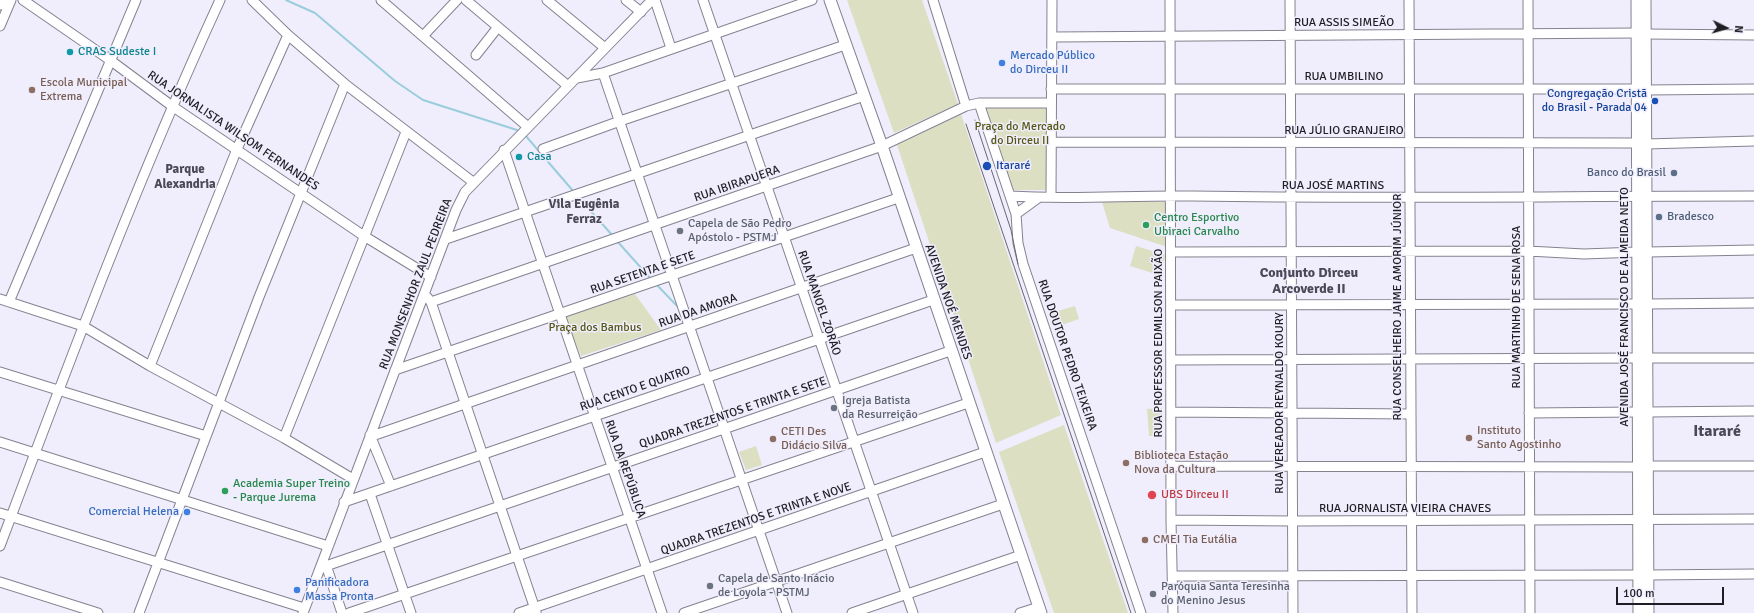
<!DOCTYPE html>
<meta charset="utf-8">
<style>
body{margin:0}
#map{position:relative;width:1754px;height:613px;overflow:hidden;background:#f0eefd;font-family:Signika,sans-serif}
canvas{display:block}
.north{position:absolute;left:1706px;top:8px;width:40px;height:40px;-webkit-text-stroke:3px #f0eefd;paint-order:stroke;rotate:95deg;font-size:11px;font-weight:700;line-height:16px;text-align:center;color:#1f1e24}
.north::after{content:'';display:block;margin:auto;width:14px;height:18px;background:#1f1e24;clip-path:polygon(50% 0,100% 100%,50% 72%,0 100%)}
.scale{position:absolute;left:1616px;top:587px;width:108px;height:18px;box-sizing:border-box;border:2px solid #1f1e24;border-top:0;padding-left:5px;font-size:12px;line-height:14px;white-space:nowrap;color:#1f1e24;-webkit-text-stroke:3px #f0eefd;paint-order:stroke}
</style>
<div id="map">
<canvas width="1754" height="613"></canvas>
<div class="north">N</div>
<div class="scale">100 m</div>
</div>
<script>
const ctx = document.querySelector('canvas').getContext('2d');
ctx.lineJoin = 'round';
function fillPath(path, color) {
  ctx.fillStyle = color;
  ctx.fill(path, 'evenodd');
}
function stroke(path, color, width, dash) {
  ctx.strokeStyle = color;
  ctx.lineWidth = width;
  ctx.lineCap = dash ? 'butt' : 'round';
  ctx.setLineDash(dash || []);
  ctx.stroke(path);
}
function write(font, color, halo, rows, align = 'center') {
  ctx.font = font + ' Signika,sans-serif';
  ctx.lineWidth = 3;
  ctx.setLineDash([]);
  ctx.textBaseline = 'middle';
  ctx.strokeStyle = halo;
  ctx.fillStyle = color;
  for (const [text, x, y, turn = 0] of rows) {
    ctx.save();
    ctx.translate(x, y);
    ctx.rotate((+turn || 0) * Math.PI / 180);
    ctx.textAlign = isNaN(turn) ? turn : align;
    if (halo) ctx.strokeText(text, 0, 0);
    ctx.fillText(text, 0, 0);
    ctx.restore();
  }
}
fillPath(new Path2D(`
 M847,0H922L958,104L894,133Z
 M984,107H1048V190H1011Z
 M961,114L1061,415L996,443L897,145Z
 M1102,202H1166L1167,247L1110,228Z
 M1136,246L1166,255L1159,275L1130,266Z
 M635,294L661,330L581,356L564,316Z
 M1075,306L1079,319L1056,327L1051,313Z
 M1162,408L1163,436H1149L1147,409Z
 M1064,425L1128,613H1054L999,452Z
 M756,446L762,465L746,470L739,452Z`), '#dcdfc2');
stroke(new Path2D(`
 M286,0L315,13L395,81L423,100L520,131
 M525,135L574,192
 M578,197L613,236
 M617,241L651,279
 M656,284L679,308`), '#9acddc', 2);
const minor = new Path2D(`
 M23,0L110,60L172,106L364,236L431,277
 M252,0L288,35L345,84L473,182
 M381,0L528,127
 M466,0L568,86
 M547,0L605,48
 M626,0L641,12
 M655,0L671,48
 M703,0L913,613
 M933,0L966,106
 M1170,0L1171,520L1173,613
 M1290,0L1293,613
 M1409,0L1412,613
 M1528,0L1530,613
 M0,5L2,0
 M0,26L11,0
 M1646,34L1754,35
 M423,36L457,0
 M1053,37L1636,33
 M476,55L498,27
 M603,73L787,613
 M577,78L603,73L812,0
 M1051,89H1637
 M1646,90L1754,89
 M979,103L1016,214L1018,243L1023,264L1141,613
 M1051,142L1637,143
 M1646,144L1754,141
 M543,149L620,121L845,45
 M504,150L662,613
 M1010,196C1071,200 1132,195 1193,196C1380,199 1567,196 1754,196
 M1051,197L1052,0
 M1016,214L1038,198
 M446,239L864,96
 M1171,252L1528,251L1584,254L1638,252
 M1647,252L1754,250
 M427,297L431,302L536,612
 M0,299L83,326L150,366L284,438L353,479
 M9,302L136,0
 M431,302L882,146L966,106L979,103H1051
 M1647,304L1754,303
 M1172,305L1639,304
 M1647,358H1754
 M1172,360L1638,358
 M150,366L237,149L288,35
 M395,370L898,198
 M0,372L206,436
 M1172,412L1411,414
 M1647,412L1754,411
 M1529,413L1638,412
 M370,435L391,486
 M372,436L916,248
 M284,438L406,132
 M0,442L328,546
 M1171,466L1639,467
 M1647,466H1754
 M370,494L411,613
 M344,502L933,300
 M0,513L304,608
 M1171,520L1293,521L1754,519
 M0,546C69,362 138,178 220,0
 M326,565L342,613
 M320,568L950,351
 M1648,575L1754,574
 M1173,576L1639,575
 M0,582L98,613
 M139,613L259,297L345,84
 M303,613L456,210L465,192L652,0
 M349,613L968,403
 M519,613L985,452
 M684,613L1003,504
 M852,613L1021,555
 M1020,613L1039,607`);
const major = new Path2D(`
 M830,0L882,146L1041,613
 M1637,0L1639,613
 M1645,0L1648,613`);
stroke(minor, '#84828f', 11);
stroke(major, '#84828f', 13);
stroke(minor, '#fff', 9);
stroke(major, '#fff', 11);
stroke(new Path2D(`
 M975,120L1011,230L1018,264
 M966,124L1131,613`), '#67666f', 1);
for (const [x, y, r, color] of [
 [70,52,4,"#0f9aa8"],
 [1002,63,4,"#3f7fe0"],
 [32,90,4,"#8d6e63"],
 [1655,101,4,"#1a4fb4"],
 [519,157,4,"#0f9aa8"],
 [987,166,5,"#1a4fb4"],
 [1674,173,4,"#5c6f8a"],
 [1659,217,4,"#5c6f8a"],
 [1146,225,4,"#2e9e5b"],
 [680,231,4,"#6b7280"],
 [834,408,4,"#6b7280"],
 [1469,438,4,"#8d6e63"],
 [773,439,4,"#8d6e63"],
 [1126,463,4,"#8d6e63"],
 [225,491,4,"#2e9e5b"],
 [1152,495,5,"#e0444e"],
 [187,512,4,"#3f7fe0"],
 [1145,540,4,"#8d6e63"],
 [710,586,4,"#6b7280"],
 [297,590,4,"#3f7fe0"],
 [1153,594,4,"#6b7280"]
]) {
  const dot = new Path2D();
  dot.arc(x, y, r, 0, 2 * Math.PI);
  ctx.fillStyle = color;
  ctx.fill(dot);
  stroke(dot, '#f0eefd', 1.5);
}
write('12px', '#1f1e24', '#f0eefd', [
 ["RUA ASSIS SIMEÃO",1344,23],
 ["RUA UMBILINO",1344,77],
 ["RUA JORNALISTA WILSOM FERNANDES",233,131,34],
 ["RUA JÚLIO GRANJEIRO",1344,131],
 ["RUA IBIRAPUERA",737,184,-19],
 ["RUA JOSÉ MARTINS",1333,186],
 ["RUA SETENTA E SETE",643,273,-19],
 ["RUA MONSENHOR ZAUL PEDREIRA",416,284,-69],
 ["AVENIDA NOÉ MENDES",948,302,71],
 ["RUA MANOEL ZORÃO",819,303,71],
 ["RUA CONSELHEIRO JAIME AMORIM JÚNIOR",1398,307,-90],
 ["RUA MARTINHO DE SENA ROSA",1517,307,-90],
 ["AVENIDA JOSÉ FRANCISCO DE ALMEIDA NETO",1625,307,-90],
 ["RUA DA AMORA",698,311,-19],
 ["RUA PROFESSOR EDMILSON PAIXÃO",1159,343,-90],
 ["RUA DOUTOR PEDRO TEIXEIRA",1067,355,71],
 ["RUA CENTO E QUATRO",635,389,-19],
 ["RUA VEREADOR REYNALDO KOURY",1280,403,-90],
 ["QUADRA TREZENTOS E TRINTA E SETE",733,413,-19],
 ["RUA DA REPÚBLICA",625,469,71],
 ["RUA JORNALISTA VIEIRA CHAVES",1405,509],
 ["QUADRA TREZENTOS E TRINTA E NOVE",756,519,-19]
]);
write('12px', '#0d838f', '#f0eefd', [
 ["CRAS Sudeste I",78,52],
 ["Casa",527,157]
], 'left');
write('12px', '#366cbe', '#f0eefd', [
 ["Mercado Público",1010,56],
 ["do Dirceu II",1010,70],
 ["Comercial Helena",179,512,"right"],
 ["Panificadora",305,583],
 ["Massa Pronta",305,597]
], 'left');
write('12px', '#785e54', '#f0eefd', [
 ["Escola Municipal",40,83],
 ["Extrema",40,97],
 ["Instituto",1477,431],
 ["Santo Agostinho",1477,445],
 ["CETI Des",781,432],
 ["Didácio Silva",781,446],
 ["Biblioteca Estação",1134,456],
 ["Nova da Cultura",1134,470],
 ["CMEI Tia Eutália",1153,540]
], 'left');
write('12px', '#164399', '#f0eefd', [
 ["Congregação Cristã",1647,94],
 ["do Brasil - Parada 04",1647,108],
 ["Itararé",996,166,"left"]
], 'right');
write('12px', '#545612', '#f0eefd', [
 ["Praça do Mercado",1020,127],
 ["do Dirceu II",1020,141],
 ["Praça dos Bambus",595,328]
]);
write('12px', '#4e5e75', '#f0eefd', [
 ["Banco do Brasil",1666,173],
 ["Bradesco",1667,217,"left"]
], 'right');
write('12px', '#27864d', '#f0eefd', [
 ["Centro Esportivo",1154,218],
 ["Ubiraci Carvalho",1154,232],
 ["Academia Super Treino",233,484],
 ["- Parque Jurema",233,498]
], 'left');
write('12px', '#5b616d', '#f0eefd', [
 ["Capela de São Pedro",688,224],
 ["Apóstolo - PSTMJ",688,238],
 ["Igreja Batista",842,401],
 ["da Resurreição",842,415],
 ["Capela de Santo Inácio",718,579],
 ["de Loyola - PSTMJ",718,593],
 ["Paróquia Santa Teresinha",1161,587],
 ["do Menino Jesus",1161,601]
], 'left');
write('12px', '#be3a42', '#f0eefd', [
 ["UBS Dirceu II",1161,495]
], 'left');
write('bold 13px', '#4c4956', '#f0eefd', [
 ["Parque",185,170],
 ["Alexandria",185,185],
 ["Vila Eugênia",584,205],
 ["Ferraz",584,220]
]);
write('bold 14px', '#4c4956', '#f0eefd', [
 ["Conjunto Dirceu",1309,273],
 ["Arcoverde II",1309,289]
]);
write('bold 16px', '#4c4956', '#f0eefd', [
 ["Itararé",1717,432]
]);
</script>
